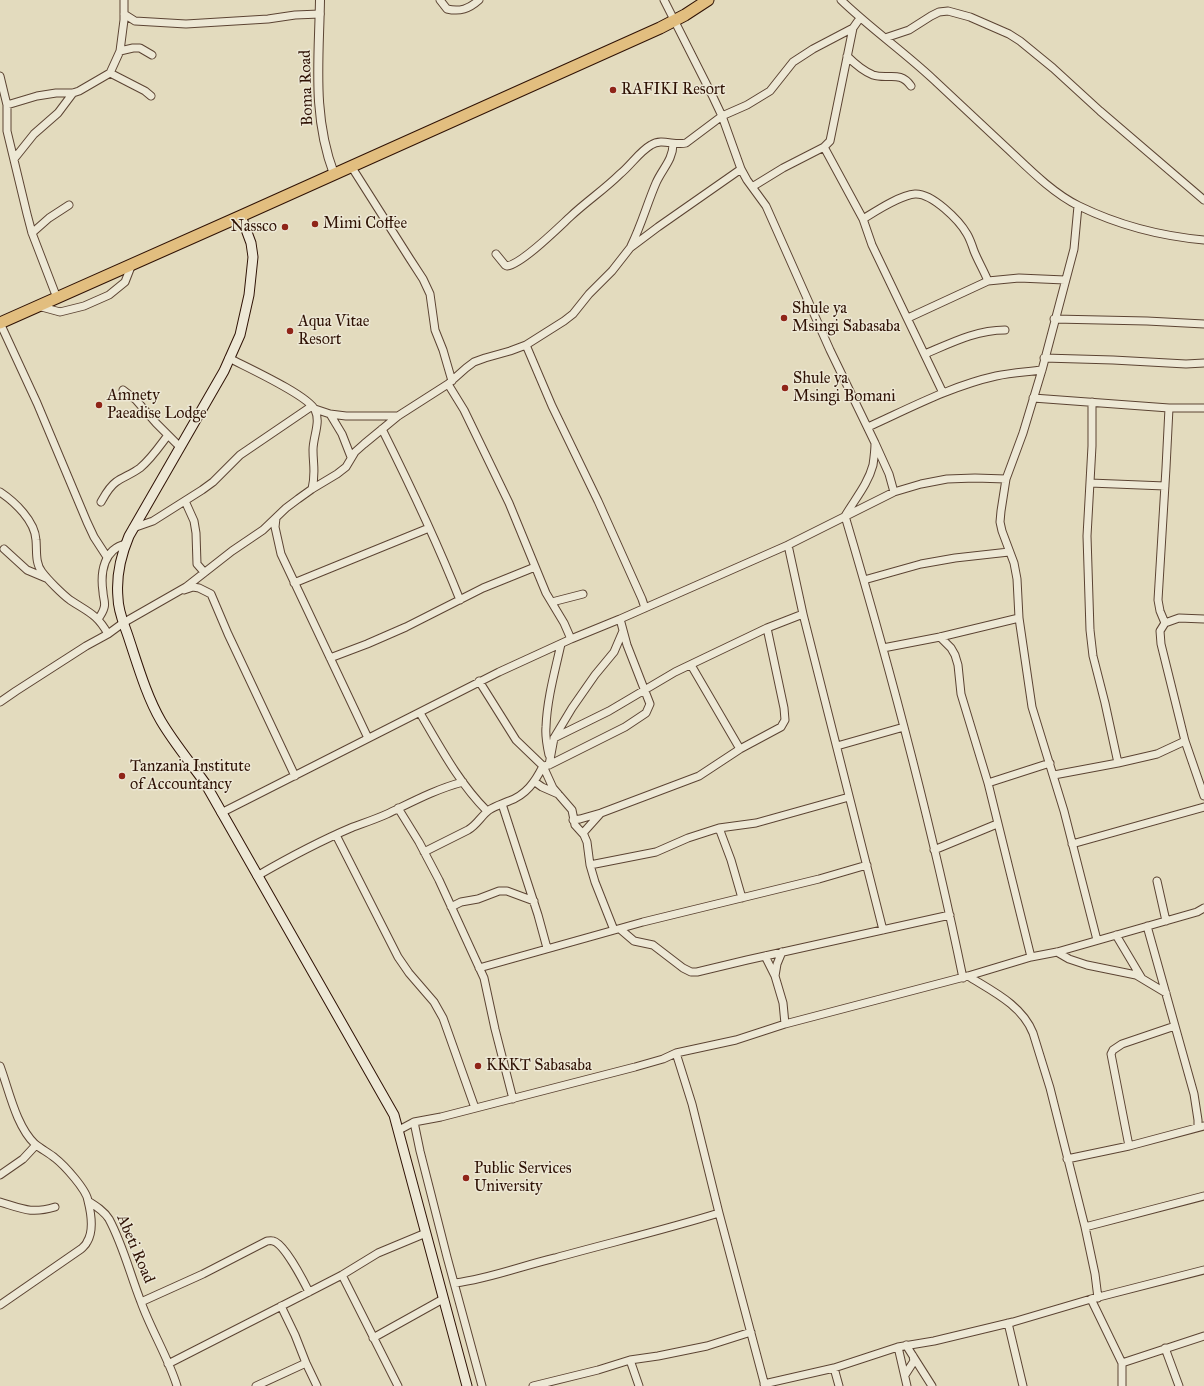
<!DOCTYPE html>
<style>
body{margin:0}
canvas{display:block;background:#e3dbbe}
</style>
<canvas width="1204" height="1386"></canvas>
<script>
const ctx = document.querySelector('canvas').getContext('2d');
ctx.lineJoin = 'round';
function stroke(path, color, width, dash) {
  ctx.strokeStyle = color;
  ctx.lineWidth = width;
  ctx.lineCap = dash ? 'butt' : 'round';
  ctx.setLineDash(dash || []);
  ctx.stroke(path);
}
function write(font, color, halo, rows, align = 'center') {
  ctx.font = font + ' "IM FELL Great Primer",serif';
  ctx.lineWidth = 3;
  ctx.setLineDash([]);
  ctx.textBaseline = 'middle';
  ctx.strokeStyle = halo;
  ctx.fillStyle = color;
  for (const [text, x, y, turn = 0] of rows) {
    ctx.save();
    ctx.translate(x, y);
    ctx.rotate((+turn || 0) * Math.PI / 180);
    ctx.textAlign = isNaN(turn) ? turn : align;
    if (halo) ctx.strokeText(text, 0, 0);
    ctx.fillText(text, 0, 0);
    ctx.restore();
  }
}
const minor = new Path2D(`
 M440,0L447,9C460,12 469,9 479,0
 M664,0L713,97L722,116L741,169L747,180L766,206L830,350L875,443L889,474L894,492
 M841,0C870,28 903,51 933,79C959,103 984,127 1010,151C1030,170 1054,194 1079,206C1118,225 1160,236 1204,240
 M124,14L135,21L186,24L268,19L295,15L320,14
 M885,38L909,30L931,16L939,12L948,11L970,17L1009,34L1020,41L1053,68L1100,111L1204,200
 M120,51L133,48H140L152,55
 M847,56C855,64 863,71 873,75C888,80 900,70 911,86
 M110,73L145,91L151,96
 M0,76L7,105V131L27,214L32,233L57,298
 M7,105L37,96L56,93H73L79,91L110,73L120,51L124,20V0
 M824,147L863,219L872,245L943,393
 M14,159L34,134L58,113L73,93
 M351,166L410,259L423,279L430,294L435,330L443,350L452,381
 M752,187L783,168L824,147L830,141L853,28
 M1078,206L1074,249L1042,370L1023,433L1006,479L1001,511L1000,522L1002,531L1014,563L1017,579L1019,618L1032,707L1064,811L1097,940
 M863,219C876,211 900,195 915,194C932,193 959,220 967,234C970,239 972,245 974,251C978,261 984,271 988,281
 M32,233L49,218L69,205
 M631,246C641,226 647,204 656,183C662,169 673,160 673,144
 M496,254L505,265L507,266C522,264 559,227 571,216C587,201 605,189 620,174C631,165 639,152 651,145C662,138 674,146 686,143L722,116L747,105L770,91L793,62L813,49L853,28L860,18
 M38,306L60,312L84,306L109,295L125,282L132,264
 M908,318L988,281L1019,278L1065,280
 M1054,319L1147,321L1204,324
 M0,323L37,403L87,522L94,537L107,557
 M526,345L552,406L598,501L642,599L645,608
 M925,354C951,343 976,330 1005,330
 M229,358C246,367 308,395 315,410C321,422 313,437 313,450C313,465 316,473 312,489
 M1044,358L1113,360L1186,364L1204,363
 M448,384L464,410L509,503L546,593L564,623L571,639
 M123,390L136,400L156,423L180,447
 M1033,398L1169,408H1204
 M1092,402V446L1087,536L1090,630L1093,656L1105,703L1118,763
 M315,409L330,414L342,434L351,457
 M330,414L346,416H398
 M868,427C910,408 951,386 996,376C1011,373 1027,372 1042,370
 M382,429C410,485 437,542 460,600
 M875,443C875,450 874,458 873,465C868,484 855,499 845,516C890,668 931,822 963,978
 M1090,483L1165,486
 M0,492C15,502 35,521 36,540C37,551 35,563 42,572C48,580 62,594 70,600C88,612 97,614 108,634
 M185,501L194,521L196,533L197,564L204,572
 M101,502C105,495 109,487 116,482C123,477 132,474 140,468C151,459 159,447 168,435
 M276,518L275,527L281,554L368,738
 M133,528L153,521L202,490L213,482L240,455L312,406
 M788,545L803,614L883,930
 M4,549L27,570L46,578
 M864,580L921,564L955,558L1009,552
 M294,583L429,528
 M184,590L193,587L199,588L211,594L228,634L295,776
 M552,602L583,594
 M98,619C101,615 103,612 104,608C106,603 103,598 103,592C100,572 104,549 126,544
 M1204,619L1179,618L1165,623L1160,631L1161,644L1185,741L1204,796
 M1165,623L1160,611L1158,600L1166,468L1169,408
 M940,637L951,648L955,655L958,665L961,694L988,783L1031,957
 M883,648L940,637L1019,618
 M330,658L367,644L406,627L483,588L535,567
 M691,665L740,749
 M479,681L516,740L543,766L553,788L572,810L575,825L584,835L587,842L590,865L595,882L614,930
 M0,702L16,691L86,646L108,634L123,623L186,587L232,551L263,530L286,508L298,499L312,489L337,474L346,467L355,452L364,444L398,416L448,384L466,368L474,362L485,358L510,351L526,345L564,321L573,314L589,294L612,271L630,248L658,227L741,169
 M420,713C440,747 459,783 487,811
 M554,738L609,711L675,672L767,628L803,614
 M837,746L904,727
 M549,755C547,746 545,737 546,727C547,699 555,671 561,644
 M549,765L554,738L572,708L595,675L614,652L623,631
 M1054,775L1118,763L1157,754L1185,741
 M535,782L542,787L558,794
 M988,783L1050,763
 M502,804L538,915L547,948
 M398,808L419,842L439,880L484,978L495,1029L513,1099
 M221,813L499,672L571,639L620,619L788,545L894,492L921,484L947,479L975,478L1006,479
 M573,820L580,819L601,813L699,776L740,749L781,727L785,720L784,708L767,628
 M719,828L731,860L742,898
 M583,833L600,814
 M336,835L398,957L409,973L434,1002L443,1018L475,1108
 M1072,844L1204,807
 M934,850L997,824
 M424,852L468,830C477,825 481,816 489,810C495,806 502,804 509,801C526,795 535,782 543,766L549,765L625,727L646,713L650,704L627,645L620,619
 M590,865L656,852L688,838L719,828L756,823L849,797
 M257,876C288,858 320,841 353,827C364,823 376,819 387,814C412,802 436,789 463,782
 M1157,881L1166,921
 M451,907L461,902L478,899L499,891H507L534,901
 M1147,926L1194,1094L1198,1120V1127
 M620,929L634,941L653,945L683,968L691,972H697L747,960L950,915
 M1116,935L1141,977
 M782,952L777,964L775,976L783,1003L785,1024
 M1057,952L1069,959L1087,965L1136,975L1166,993
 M765,956L775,976
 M479,968L643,922L819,879L867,865
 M968,976C992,991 1022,1005 1033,1033L1050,1088L1085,1227L1095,1274L1098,1298
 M676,1053L692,1104L719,1213L765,1386
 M0,1066C9,1090 16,1126 35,1144C41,1149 49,1153 55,1158C64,1165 87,1190 88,1201C96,1206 104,1211 109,1219C123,1245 130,1274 141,1302C151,1330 168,1357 177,1386
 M414,1122L420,1151L447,1257L482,1386
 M399,1130L414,1122L441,1117L635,1067L663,1059L676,1053L736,1040L785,1024L968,976L1031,957L1057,952L1197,912L1204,908
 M1129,1146L1111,1054L1113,1050L1122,1044L1175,1026
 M1067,1159L1129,1146L1204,1126
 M0,1175L23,1159L36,1145
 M0,1202C23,1209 31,1214 55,1207
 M1085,1227L1204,1196
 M342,1275L398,1386
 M455,1283C489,1279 521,1266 555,1258C609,1243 664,1230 719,1213
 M1091,1299L1122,1363V1386
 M141,1302L203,1274L267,1241C268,1241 272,1240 273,1241C284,1243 304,1282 309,1292
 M0,1305L81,1249C83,1247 86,1245 87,1242C94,1231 91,1213 88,1201
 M281,1306L295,1335L306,1363L317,1386
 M1008,1323L1023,1386
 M373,1338L443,1299
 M906,1345L932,1386
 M898,1347L907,1386
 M1165,1348L1179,1386
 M630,1360L639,1386
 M1122,1363L1204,1336
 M168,1364L309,1292L342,1275L378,1253L426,1233
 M834,1368L839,1386
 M905,1375L914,1361L913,1356
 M764,1384L834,1368L898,1347L934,1341L1013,1322L1091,1299L1204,1270
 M256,1386L306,1363
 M533,1386L598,1370L630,1360L658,1356L707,1346L751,1332`);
const tertiary = new Path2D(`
 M320,0C319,60 312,116 334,174`);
const secondary = new Path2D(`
 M241,216L251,243L253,257L249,295L240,335L224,371L129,536C121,555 116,577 118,598C118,612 125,626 129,639C138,666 147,697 161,721C174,743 190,762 205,783L394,1115L467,1386`);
const trunk = new Path2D(`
 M0,323L241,216L660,28L685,15L708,0`);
stroke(minor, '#5c4433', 9);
stroke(tertiary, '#5c4433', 10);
stroke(secondary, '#2f1205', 11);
stroke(trunk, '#2f1205', 13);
stroke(minor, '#ede8d5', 7);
stroke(tertiary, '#ede8d5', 8);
stroke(secondary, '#ede8d5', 9);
stroke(trunk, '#e2be7f', 11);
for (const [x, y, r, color] of [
 [613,90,4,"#8f2418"],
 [315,224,4,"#8f2418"],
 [285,227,4,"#8f2418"],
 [784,318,4,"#8f2418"],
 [290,331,4,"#8f2418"],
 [785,388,4,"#8f2418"],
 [99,405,4,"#8f2418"],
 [122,776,4,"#8f2418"],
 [478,1066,4,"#8f2418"],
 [466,1178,4,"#8f2418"]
]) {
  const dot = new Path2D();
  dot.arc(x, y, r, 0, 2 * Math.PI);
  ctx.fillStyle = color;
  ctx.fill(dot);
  stroke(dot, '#ede8d5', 1.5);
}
write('16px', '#2f1205', '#ede8d5', [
 ["Boma Road",307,88,-92],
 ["Abeti Road",135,1249,67]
]);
write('16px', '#2f1205', '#ede8d5', [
 ["RAFIKI Resort",621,90],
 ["Mimi Coffee",323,224],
 ["Nassco",277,227,"right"],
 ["Shule ya",792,309],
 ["Msingi Sabasaba",792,327],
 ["Aqua Vitae",298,322],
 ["Resort",298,340],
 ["Shule ya",793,379],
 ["Msingi Bomani",793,397],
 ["Amnety",107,396],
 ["Paeadise Lodge",107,414],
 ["Tanzania Institute",130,767],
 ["of Accountancy",130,785],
 ["KKKT Sabasaba",486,1066],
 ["Public Services",474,1169],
 ["University",474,1187]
], 'left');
</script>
